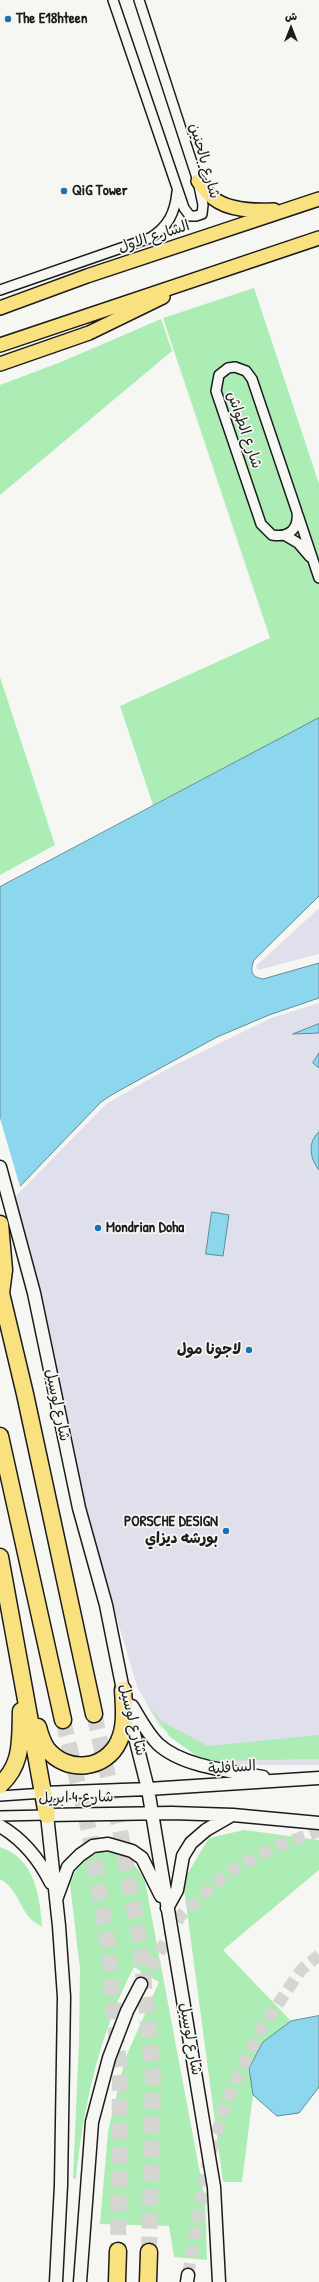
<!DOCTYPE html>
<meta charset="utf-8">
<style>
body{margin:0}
#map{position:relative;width:319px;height:2282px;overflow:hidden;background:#f6f6f2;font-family:"Patrick Hand","Playpen Sans Arabic",sans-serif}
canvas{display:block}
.north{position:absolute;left:271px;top:8px;width:40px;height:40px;-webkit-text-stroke:3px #f6f6f2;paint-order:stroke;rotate:0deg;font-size:11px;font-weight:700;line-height:16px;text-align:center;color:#1c1c1c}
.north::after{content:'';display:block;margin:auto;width:14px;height:18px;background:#1c1c1c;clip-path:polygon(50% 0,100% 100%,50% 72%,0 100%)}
</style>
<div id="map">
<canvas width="319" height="2282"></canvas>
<div class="north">ش</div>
</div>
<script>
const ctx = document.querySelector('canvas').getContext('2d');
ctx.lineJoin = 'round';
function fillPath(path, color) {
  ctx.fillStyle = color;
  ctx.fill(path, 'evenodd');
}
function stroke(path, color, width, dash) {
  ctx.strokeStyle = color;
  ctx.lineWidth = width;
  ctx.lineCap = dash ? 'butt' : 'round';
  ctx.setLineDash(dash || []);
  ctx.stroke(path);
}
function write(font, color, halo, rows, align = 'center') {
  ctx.font = font + ' "Patrick Hand","Playpen Sans Arabic",sans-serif';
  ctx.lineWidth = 3.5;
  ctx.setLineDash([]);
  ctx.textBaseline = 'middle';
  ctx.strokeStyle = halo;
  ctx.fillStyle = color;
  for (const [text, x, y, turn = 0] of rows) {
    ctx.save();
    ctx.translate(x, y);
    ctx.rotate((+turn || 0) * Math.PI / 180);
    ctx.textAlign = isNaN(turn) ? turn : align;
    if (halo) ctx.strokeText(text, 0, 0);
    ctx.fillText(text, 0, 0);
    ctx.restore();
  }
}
fillPath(new Path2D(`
 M319,908V954L258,970L256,966Z
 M319,1003V1765H224L159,1726L137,1686L90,1528L12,1200L106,1104L169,1068L271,1018Z`), '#e0e0ed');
fillPath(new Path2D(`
 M254,288L319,484V720L153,805L120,706L270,638L163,318Z
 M161,319L172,351L0,495V385L61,362Z
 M0,677L55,845L0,875Z
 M144,1700L161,1721L208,1746L319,1735V1759L204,1761L170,1737Z
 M244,1830L319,1840V1870L223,1950L291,2021L263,2042L249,2068L253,2095L242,2182H223L183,1881L209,1838Z
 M0,1847C35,1858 40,1897 42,1927C38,1924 32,1921 29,1917C18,1903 17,1889 0,1879Z
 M100,1852C126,1851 133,1860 145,1881L205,2200L207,2260L174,2257L169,2226L100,2224L108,2132L125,2059L159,1982L134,1967C100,2031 83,2107 76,2179L73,2178L79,2042L80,1969L70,1884L76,1870L87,1859Z`), '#acedb5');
const water = new Path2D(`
 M319,718V896L254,960C250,971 251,977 263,979L319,963V998L269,1015L217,1037L113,1094L101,1102L0,1207V887Z
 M319,1024V1033L293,1034Z
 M319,1053V1068L313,1063Z
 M319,1132V1170C310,1159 307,1142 319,1132Z
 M212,1212L229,1215L223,1256L206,1254Z
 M319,2016V2087L299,2113L277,2116L253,2095L249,2068L263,2042L291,2021Z`);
fillPath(water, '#8dd7ee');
stroke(water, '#608c9a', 1);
fillPath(new Path2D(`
 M0,1118L21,1190L0,1210Z`), '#f6f6f2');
stroke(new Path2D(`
 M141,1984L181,1915L229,1872L279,1845L319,1831
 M188,2275L208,2161L227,2100L259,2032L301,1970L319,1955`), '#d5d5d2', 12, [12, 6]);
stroke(new Path2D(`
 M94,1714L120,1830L140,1943L153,2078L149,2252
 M63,1720L90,1835L108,1946L120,2078L118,2251`), '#d5d5d2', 16, [16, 8]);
const street = new Path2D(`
 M113,0L184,208L190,216H196L202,214L203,205L198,181L139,0
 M0,290L150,238C168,227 175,213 177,192
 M235,367L246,371L252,379L297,512C299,529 289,538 272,535L261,524L216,391L219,375L228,368Z
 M298,515L319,578
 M286,536L298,543L310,557
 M0,1796L44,1793
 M0,1816L47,1815`);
const secondary = new Path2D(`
 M0,1167L34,1293L79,1508L106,1605L123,1690L148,1789L214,2187L219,2282
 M132,1706C140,1719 147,1733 158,1744C183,1767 231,1771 263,1777
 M44,1793L148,1789L319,1778
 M0,1826C24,1840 39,1859 51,1883
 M57,1897L68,1867L80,1855L93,1846L108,1844L132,1851L142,1858L161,1896
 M167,1908L177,1890L183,1856L191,1843L206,1830L232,1815
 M56,2282L61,2185L64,1997L59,1926L47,1815L172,1813L233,1815L319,1823
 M80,2282L92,2122L109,2058L127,2011L141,1984
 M187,2282L188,2275`);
const primary = new Path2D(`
 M198,181C202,186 207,193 213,198C229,211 255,211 274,210
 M0,308L87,276L319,199
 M0,345L319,238
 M0,364L89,333L163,297`);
const highway = new Path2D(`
 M0,1224L4,1270L1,1293
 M0,1289L25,1394L94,1714
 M0,1436L63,1720
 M0,1557L47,1815
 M38,1727C40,1735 43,1743 47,1749C67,1774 106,1770 119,1741C126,1725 124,1708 123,1690
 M0,1785C23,1764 20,1740 21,1711
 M117,2282L118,2251
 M148,2282L149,2252`);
stroke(street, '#1c1c1c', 12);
stroke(secondary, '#1c1c1c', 15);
stroke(primary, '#1c1c1c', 16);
stroke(highway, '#1c1c1c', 19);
stroke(street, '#f6f6f2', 9);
stroke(secondary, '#f6f6f2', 12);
stroke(primary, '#fae180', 13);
stroke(highway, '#fae180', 16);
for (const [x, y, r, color] of [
 [8,19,4,"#1f6fb2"],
 [64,191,4,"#1f6fb2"],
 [98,1228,4,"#1f6fb2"],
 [249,1350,4,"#1f6fb2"],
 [226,1531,4,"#1f6fb2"]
]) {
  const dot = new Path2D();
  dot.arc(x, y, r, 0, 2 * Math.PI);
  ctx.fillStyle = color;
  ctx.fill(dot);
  stroke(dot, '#f6f6f2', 1.5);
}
write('bold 15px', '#1c1c1c', '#f6f6f2', [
 ["The E18hteen",16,19],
 ["QiG Tower",72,191],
 ["Mondrian Doha",106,1228],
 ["لاجونا مول",241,1350,"right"],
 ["PORSCHE DESIGN",218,1522,"right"],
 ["بورشه ديزاي",218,1539,"right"]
], 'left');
write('15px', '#1c1c1c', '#f6f6f2', [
 ["شارع بالحنين",204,161,74],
 ["الشارع الاول",154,237,-18],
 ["شارع الطواش",244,430,71],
 ["شارع لوسيل",57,1405,78],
 ["شارع لوسيل",132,1720,76],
 ["السافلية",232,1768,-4],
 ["شارع 4 ابريل",76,1798,-1],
 ["شارع لوسيل",190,2039,80]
]);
</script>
